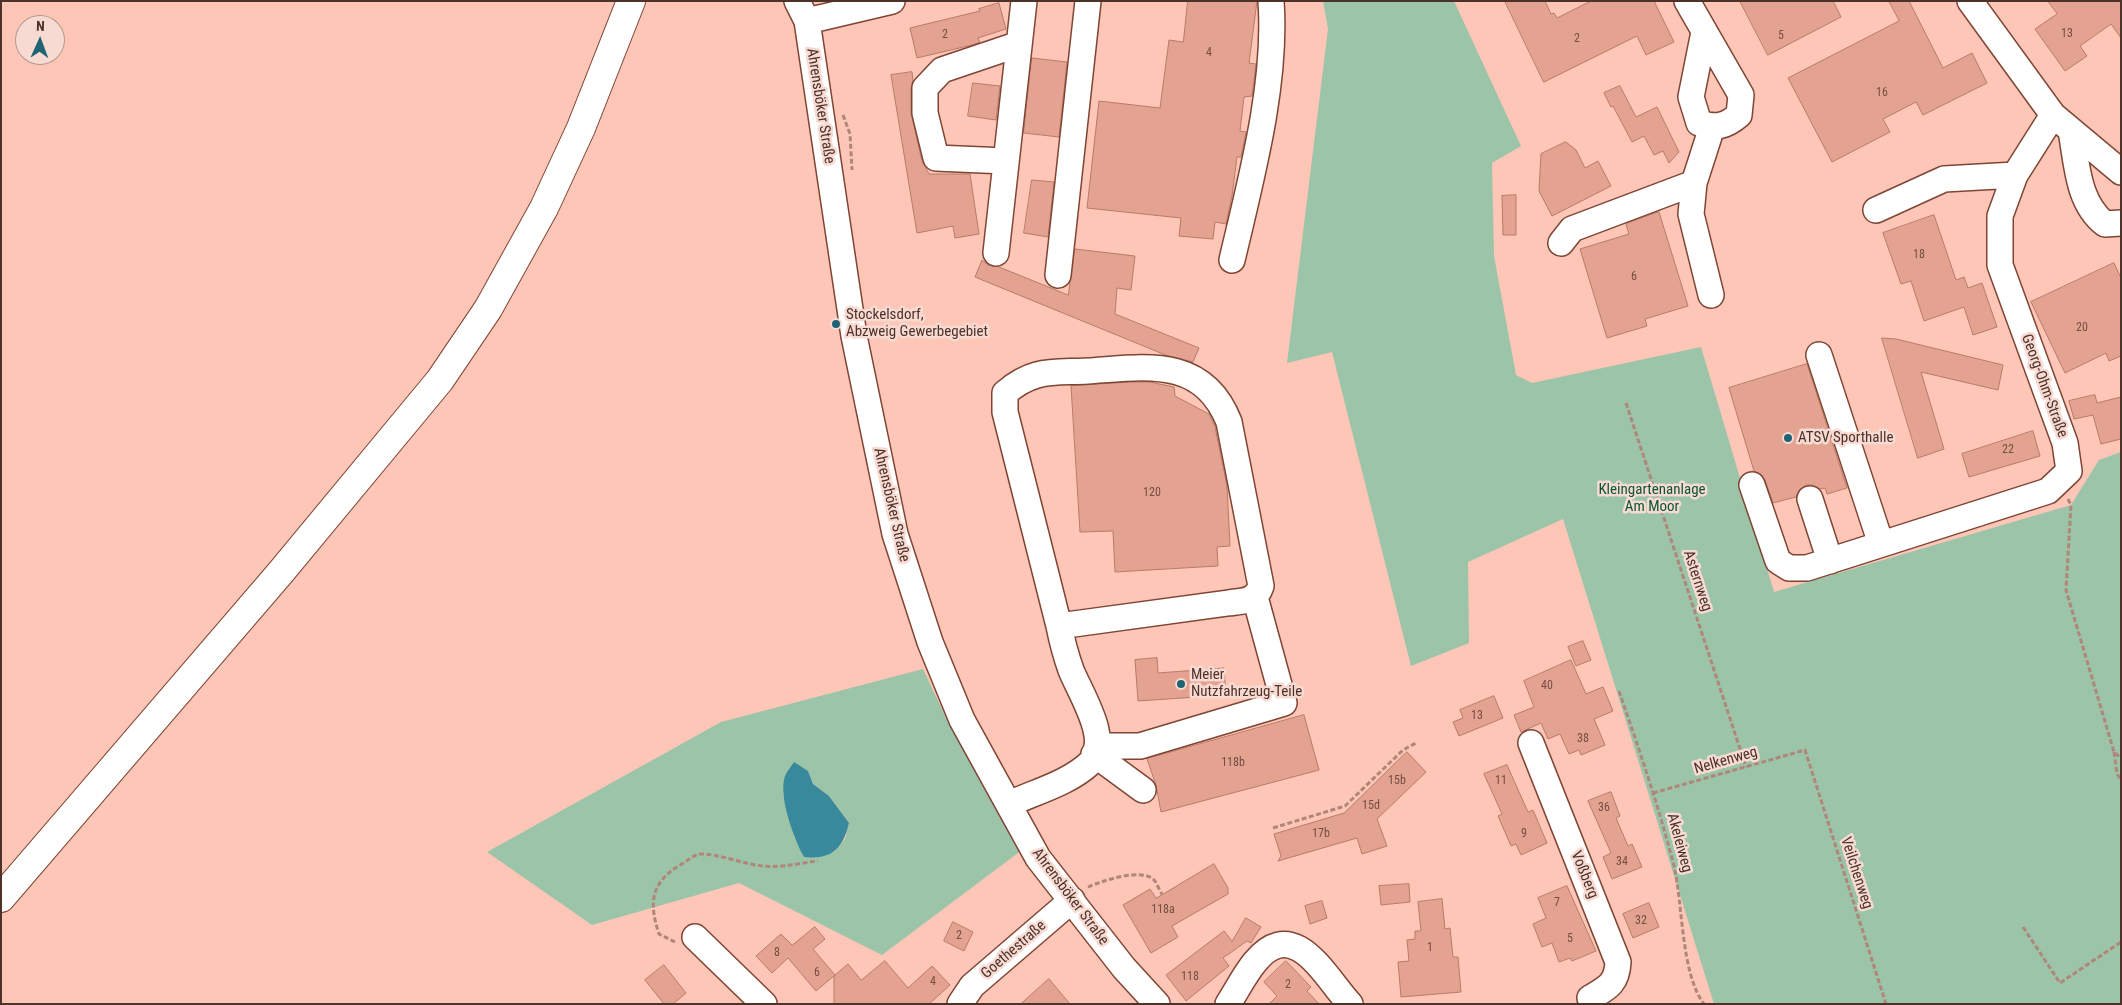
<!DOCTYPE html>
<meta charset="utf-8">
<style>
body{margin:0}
#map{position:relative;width:2122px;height:1005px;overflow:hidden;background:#fdc6b6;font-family:"Roboto Condensed",sans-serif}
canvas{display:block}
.frame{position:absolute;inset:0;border:2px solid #4d322a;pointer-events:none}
.north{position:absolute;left:15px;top:15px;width:50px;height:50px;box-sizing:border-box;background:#f7dad2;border:1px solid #b3978f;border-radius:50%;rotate:2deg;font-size:14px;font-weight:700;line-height:20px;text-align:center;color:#4d322a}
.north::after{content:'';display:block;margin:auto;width:18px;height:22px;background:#1e6474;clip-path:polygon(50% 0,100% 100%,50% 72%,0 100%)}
</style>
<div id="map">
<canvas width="2122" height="1005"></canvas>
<div class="frame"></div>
<div class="north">N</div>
</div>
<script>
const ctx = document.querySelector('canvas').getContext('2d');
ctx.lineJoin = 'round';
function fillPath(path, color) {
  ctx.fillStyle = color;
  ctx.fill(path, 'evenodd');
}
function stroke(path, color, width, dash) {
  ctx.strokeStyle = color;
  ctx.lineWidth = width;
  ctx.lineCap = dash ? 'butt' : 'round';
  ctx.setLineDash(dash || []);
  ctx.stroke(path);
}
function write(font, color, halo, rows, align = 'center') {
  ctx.font = font + ' "Roboto Condensed",sans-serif';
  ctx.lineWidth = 5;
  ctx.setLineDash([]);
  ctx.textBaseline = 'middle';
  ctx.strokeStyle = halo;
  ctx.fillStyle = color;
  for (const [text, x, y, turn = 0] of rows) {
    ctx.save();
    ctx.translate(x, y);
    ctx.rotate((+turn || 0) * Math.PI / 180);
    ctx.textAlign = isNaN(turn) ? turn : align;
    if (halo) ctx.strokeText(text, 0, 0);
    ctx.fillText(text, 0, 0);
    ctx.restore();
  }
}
fillPath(new Path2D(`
 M1323,1H1454L1521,146L1492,163L1494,256L1516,375L1532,383L1701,347L1774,592L2071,505L2099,460L2121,452V1004H1714L1563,519L1468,562L1469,643L1411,666L1332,352L1287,363L1328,29Z
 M923,669L949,724L1022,850L882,955L739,883L592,925L487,852L721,722ZM808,771L813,784L830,797L849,823L845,839L834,852L795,839L783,792Z`), '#9bc4a9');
fillPath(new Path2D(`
 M794,762L808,771L813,784L829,796L849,823C843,849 831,860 804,857C794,839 778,796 785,776C787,771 791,767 794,762Z`), '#39899c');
const building = new Path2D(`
 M1188,1H1257L1249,63L1256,64L1252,96L1244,97L1240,131L1246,132L1241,157H1237L1232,196L1226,224L1215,222L1213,239L1179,236L1181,218L1087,208L1099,101L1160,108L1169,40L1183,42Z
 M1505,1H1545L1551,14L1554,13L1557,18L1591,1H1654L1674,42L1646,55L1637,36L1544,82Z
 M1740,1H1833L1841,17L1768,55Z
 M1889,1H1909L1943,68L1972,53L1987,83L1923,115L1916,102L1883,119L1890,132L1832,162L1788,78L1899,21Z
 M2048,1H2121V38L2111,24L2080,46L2087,56L2065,71L2035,29L2057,14Z
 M999,3L1006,29L978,38L980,42L972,45L917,58L910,28L980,11L979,9Z
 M1032,58L1067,62L1059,137L1024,133Z
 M912,72L913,81L911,88V113L922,161L929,174H970L979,234L955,238L953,226L917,233L891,75Z
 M973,83L1000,86L996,120L968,116Z
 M1620,86L1636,117L1657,107L1679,152L1669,163L1663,151L1654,155L1644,136L1632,142L1613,106L1611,107L1604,93Z
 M1566,142L1576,150L1585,168L1598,161L1611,186L1552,216L1539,191L1541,154Z
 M1032,180L1054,182L1048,237L1024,233Z
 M1516,195V235H1503L1502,196Z
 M1659,212L1688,306L1645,319L1647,326L1607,338L1580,249L1629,234L1626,224Z
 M1934,215L1956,280L1964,277L1968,288L1982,283L1997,327L1973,335L1964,307L1924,321L1911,281L1901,284L1883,233Z
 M1075,249L1135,256L1131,290L1117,288L1115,314L1199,348L1193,362L1168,356L975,277L982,260L988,265L999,267L1068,295Z
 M2114,263L2121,278V356L2109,361L2106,353L2065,373L2031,302Z
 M1882,338L1896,339L2003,365L1998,390L1921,372L1944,449L1918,458Z
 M1807,364L1847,488L1827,494L1825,488L1820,489L1813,485H1806L1799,490L1796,497L1773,503L1765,480L1761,474L1754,471L1729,388Z
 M1131,382H1150L1174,387L1175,396L1209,414L1215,427L1227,486L1230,546L1217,547L1218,566L1115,572L1113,531L1080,532L1071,386Z
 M2095,395L2097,403L2121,397V439L2101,444L2093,415L2074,419L2069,401Z
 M2033,431L2040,456L1969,477L1962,454Z
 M1583,641L1591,660L1576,666L1568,647Z
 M1157,658L1158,673L1224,668L1226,695L1138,701L1135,660Z
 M1571,660L1586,694L1603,687L1613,711L1594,719L1605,745L1581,755L1579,750L1569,754L1560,734L1548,739L1541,723L1521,732L1514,715L1534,707L1524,681Z
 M1494,696L1503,718L1459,736L1453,722L1463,718L1460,710Z
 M1304,715L1319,770L1161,812L1156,785L1147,759Z
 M1407,752L1426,772L1377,819L1387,846L1362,854L1357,838L1278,861L1281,856L1274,834L1344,813Z
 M1507,765L1528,812L1533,810L1547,843L1521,855L1516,844L1511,846L1498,816L1502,814L1484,774Z
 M1611,792L1620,816L1616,818L1628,846L1632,844L1642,867L1612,879L1603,857L1611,853L1588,801Z
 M1214,864L1228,888V894L1172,926L1178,937L1151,953L1123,905L1150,889L1156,898Z
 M1409,884L1410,902L1381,905L1379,886Z
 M1567,886L1596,951L1572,961L1570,958L1559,962L1552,943L1542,947L1533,924L1546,918L1538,898Z
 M1442,899L1445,929L1450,928L1453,957H1458L1461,992L1401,997L1398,962L1409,961L1407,940L1415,939V931H1421L1418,902Z
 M1322,901L1327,918L1310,924L1305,906Z
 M1649,903L1659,927L1633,938L1623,914Z
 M1246,918L1261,927L1251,943L1247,941L1223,958L1229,966L1186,1001L1166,975L1224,931L1232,941Z
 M953,922L973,932L964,951L944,941Z
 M815,927L825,939L813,949L835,975L816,991L788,958L772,973L756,956L781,934L792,945Z
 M885,961L908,988L932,966L950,985L929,1004H834V976L848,964L861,980Z
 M1286,961L1311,987L1307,991L1319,1004H1269L1277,996L1264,982Z
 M664,965L686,993L673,1004H664L645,980Z
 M1049,979L1070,1004H1021Z`);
fillPath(building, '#e4a390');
stroke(building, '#b97a68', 1);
const minor = new Path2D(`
 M797,1L807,21L854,336L895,534L930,642L962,720L1038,858L1124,968L1157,1004
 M1687,1L1741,95L1739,115C1725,127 1716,128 1699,123L1691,97L1704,32
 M1970,1L2053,115L2121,172
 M807,21L892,1
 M2071,131C2077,163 2077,202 2105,224L2121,223
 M1006,161L936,158L925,113V88L942,70L1019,44
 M1876,210L1944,179L2015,175
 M1561,243L1572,229L1694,183
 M996,253L1024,1
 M1232,260C1251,179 1277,84 1271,1
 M1058,275L1088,1
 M1711,295L1691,214L1694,183L1712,127
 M1819,355L1881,544
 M1752,485L1778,561L1789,568H1807L2048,491L2069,471L2065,443L2000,265V216L2015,175L2053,115
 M1810,499L1830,561
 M1531,743L1618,962C1617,984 1607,988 1590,998
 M1097,746H1140L1284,703L1255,597
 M1094,754L1143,790
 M1009,804C1035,792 1069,783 1090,763C1112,741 1080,693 1071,670C1066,656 1062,641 1059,626L1005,412V393C1034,368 1053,373 1088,371C1146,367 1203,356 1229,422L1261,586C1256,602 1242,601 1228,603L1059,626
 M695,937L764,1004
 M960,1004L972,986L1072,900
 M1228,1004C1237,990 1245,974 1255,962C1294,914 1325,977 1350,1004`);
const major = new Path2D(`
 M1,898L281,572L440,380L488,309L544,208L581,128L631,1`);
stroke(minor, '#7f4534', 28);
stroke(major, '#7f4534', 30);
stroke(new Path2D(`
 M843,115L850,134L852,170
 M1626,403L1746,767
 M2068,499L2071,505L2066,590L2114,752L2121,758
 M1619,691C1639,749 1659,807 1674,866C1683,905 1681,974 1704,1004
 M2114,752L2117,774L2121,780
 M1653,793L1805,750L1886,1004
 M1273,828L1345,806L1403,750L1416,743
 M1088,887C1102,881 1142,867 1154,880C1157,883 1159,890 1162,894
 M2023,927L2060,983L2121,942
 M675,942L659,934C649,904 650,883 680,865C686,862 693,855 700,854C717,853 745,865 764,866C782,868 800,863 818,861`), '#b1867a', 3, [5, 2.5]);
stroke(minor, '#fff', 25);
stroke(major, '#fff', 28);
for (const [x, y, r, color] of [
 [836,324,5,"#1e6474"],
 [1788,438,5,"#1e6474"],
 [1181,684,5,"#1e6474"]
]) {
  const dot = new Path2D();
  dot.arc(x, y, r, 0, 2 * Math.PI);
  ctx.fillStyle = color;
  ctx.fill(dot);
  stroke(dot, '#f7dad2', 2);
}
write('12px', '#734e44', null, [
 ["13",2067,34],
 ["2",945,35],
 ["5",1781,36],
 ["2",1577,39],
 ["4",1209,53],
 ["16",1882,93],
 ["18",1919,255],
 ["6",1634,277],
 ["20",2082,328],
 ["22",2008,450],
 ["120",1152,493],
 ["40",1547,686],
 ["13",1477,716],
 ["38",1583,739],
 ["118b",1233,763],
 ["15b",1397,781],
 ["11",1501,781],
 ["15d",1371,806],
 ["36",1604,808],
 ["17b",1321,834],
 ["9",1524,834],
 ["34",1622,862],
 ["7",1557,903],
 ["118a",1163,910],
 ["32",1641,921],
 ["2",959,936],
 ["5",1570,939],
 ["1",1430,948],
 ["8",777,953],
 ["6",817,973],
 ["118",1190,977],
 ["4",933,982],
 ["2",1288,985]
]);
write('15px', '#4d322a', '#f7dad2', [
 ["Ahrensböker Straße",820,106,81],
 ["Georg-Ohm-Straße",2044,386,70],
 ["Ahrensböker Straße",891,505,77],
 ["Asternweg",1697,581,72],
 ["Nelkenweg",1726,761,-16],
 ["Akeleiweg",1679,843,75],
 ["Veilchenweg",1856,873,72],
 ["Voßberg",1584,875,68],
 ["Ahrensböker Straße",1070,897,53],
 ["Goethestraße",1014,950,-41]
]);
write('15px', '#4d322a', '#f7dad2', [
 ["Stockelsdorf,",846,315],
 ["Abzweig Gewerbegebiet",846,332],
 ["ATSV Sporthalle",1798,438],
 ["Meier",1191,675],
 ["Nutzfahrzeug-Teile",1191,692]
], 'left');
write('15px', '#0a5532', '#f7dad2', [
 ["Kleingartenanlage",1652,490],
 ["Am Moor",1652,507]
]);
</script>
